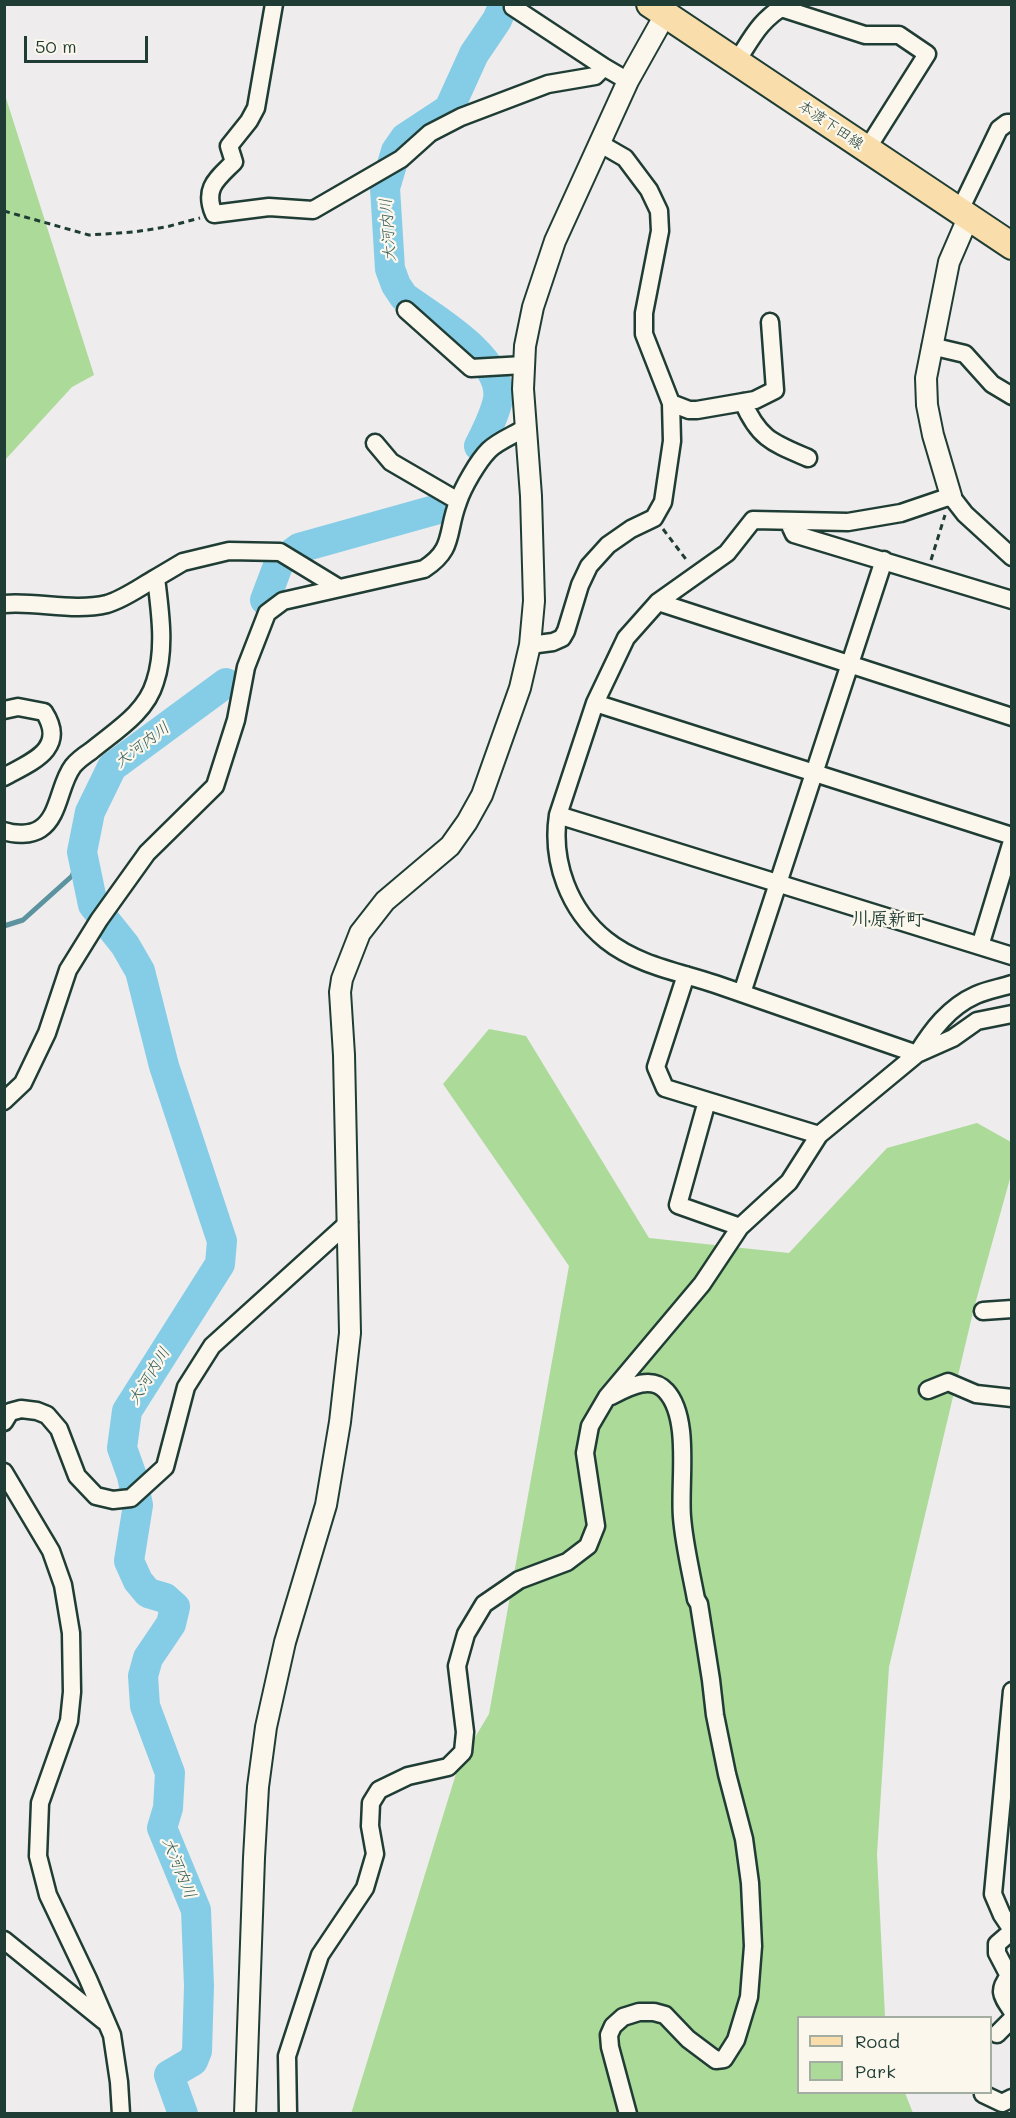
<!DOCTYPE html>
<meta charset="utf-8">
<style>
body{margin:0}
#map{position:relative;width:1016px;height:2118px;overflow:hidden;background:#eeeced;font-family:Mali,sans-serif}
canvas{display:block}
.frame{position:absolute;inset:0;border:6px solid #1f3d34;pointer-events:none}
.legend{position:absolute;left:797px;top:2016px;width:195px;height:78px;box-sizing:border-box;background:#fbf7ec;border:2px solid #a3ada2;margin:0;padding:8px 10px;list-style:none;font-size:18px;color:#1f3d34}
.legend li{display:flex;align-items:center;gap:12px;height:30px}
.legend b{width:30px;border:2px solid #a3ada2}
.scale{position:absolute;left:24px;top:36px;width:124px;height:27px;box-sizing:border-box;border:3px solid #1f3d34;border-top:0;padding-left:8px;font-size:18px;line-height:21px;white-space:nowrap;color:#1f3d34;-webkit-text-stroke:4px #fbf7ec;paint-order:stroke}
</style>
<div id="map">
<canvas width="1016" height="2118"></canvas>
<div class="frame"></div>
<ul class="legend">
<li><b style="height:8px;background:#f9deab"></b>Road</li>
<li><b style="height:16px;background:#acda99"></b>Park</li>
</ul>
<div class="scale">50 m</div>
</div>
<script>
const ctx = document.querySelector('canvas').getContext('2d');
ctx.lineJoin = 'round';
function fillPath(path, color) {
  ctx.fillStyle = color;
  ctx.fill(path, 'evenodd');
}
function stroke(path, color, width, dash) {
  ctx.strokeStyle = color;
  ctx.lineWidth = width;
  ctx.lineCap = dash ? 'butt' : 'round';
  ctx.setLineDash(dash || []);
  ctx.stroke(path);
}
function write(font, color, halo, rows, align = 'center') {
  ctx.font = font + ' Mali,"Klee One",sans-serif';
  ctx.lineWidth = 4.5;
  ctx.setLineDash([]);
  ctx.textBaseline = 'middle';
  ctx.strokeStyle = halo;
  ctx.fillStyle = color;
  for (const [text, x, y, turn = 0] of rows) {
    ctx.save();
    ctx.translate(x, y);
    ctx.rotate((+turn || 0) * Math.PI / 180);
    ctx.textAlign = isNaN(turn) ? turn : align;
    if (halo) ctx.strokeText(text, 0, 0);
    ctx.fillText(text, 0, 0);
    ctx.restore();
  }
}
fillPath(new Path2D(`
 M5,95L94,375L72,387L5,460Z
 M489,1029L526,1036L649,1238L789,1253L887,1148L977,1123L1011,1142V1175L974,1308L889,1667L877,1854L885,2017L798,2018V2092L905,2093L913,2113L351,2114L459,1764L489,1714L569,1266L443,1084Z`), '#acda99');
stroke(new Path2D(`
 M4,926L23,920L72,876L82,852`), '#5c939f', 5);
stroke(new Path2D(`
 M479,446C486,432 495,415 498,399C504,358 433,318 404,297L396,285L390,269L385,188L396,151L405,138L449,109L474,54L497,20L504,4
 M265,600L279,563L299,548L442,508
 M183,2114L169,2075L193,2061L197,2051L199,1986L196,1910L162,1828L168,1808L170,1773L145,1706L143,1676L148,1658L171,1624L175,1607L165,1598L148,1593L138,1581L129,1561L138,1505L132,1476L122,1448L127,1411L220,1264L222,1241L164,1066L140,971L125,945L93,905L82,852L90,812L112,767L226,683`), '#85cde6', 30);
const minor = new Path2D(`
 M274,4L256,108L249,121L229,146L234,162C217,179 203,188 214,214L269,207L313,210L401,159L430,133L461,117L548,84L595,76L604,67
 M514,4L513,7L604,67L628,81
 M781,8L865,35H899L927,54L867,149
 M737,61C753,36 760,20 787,4
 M959,212L999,129L1007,123H1012
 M406,310L471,368L524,365
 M931,346L965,354L992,384L1012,396
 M743,402C759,439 773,443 808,458
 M671,403L689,410H697L755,400L775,390L770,322
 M375,443L391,462L458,501
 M788,521L794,534L1012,600
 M658,602L1012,717
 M4,604C38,601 73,612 107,604C124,599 140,587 156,578
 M530,645L553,642L562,638L566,631L580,585L589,566L608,545L631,529L654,518L663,502L672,441L671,403L644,334V313L660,231L659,211L649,190L625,158L599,143
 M595,703L1012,836
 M4,710L18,707L44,712C68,749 31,762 4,777
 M558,815L1012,956
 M4,831C15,835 31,835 40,829C60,816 59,784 73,766C78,760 85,755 91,751C115,731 146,713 155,682C166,649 160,611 156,578L183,562L229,551L280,552L339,588
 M980,946L1012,841
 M686,975L656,1067L665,1088L819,1135L917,1054L953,1038L977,1021L1012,1014
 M742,993L884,560
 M917,1054C850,1031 783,1007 715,984C679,972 637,965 606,940C569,910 551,862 558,815L595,703L626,638L658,602L727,553L753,520L848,522L901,513L951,496L965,514L1012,557
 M917,1054C932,1030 949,1007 976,995C987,990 1000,988 1012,984
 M4,1101L23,1083L47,1033L68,970L99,920L147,853L215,786L236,720L246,667L267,613L283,601L424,569C455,549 446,533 458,502C463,487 478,461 489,450C498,441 514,435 525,428
 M707,1101L678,1205L740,1227
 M983,1311L1012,1309
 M928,1390L948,1382L976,1394L1012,1398
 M611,1396C627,1388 651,1374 666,1391C691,1418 679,1482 682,1517C684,1544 691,1572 696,1599L699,1604L711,1680L715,1715L727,1774L744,1839L750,1883L753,1946L749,1997L736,2040L724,2059L716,2060L688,2039L665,2015L654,2012H639L623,2017L613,2026L609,2035L610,2047L628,2114
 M4,1422L10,1412L21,1409L37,1411L47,1415L59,1429L77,1476L96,1496L113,1500L131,1498L165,1467L186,1387L212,1346L349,1222
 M4,1472L51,1551L63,1585L71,1633L72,1692L69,1721L40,1803L38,1856L48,1895L88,1979L112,2035L119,2082L121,2114
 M1012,1691L993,1894L1002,1915L1012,1930
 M1012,1931L997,1944V1953L1009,1976C997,1991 1002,1996 1012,2011
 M4,1940L104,2021
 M997,2034L1012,2019
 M983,2094L1002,2103L1012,2098
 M288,2114L287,2056L320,1955L365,1888L375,1854L370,1826L371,1803L379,1790L408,1776L448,1767L463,1752L465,1732L457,1666L466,1634L484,1604L519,1580L567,1562L588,1546L596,1526L585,1453L590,1426L607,1397L702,1284L740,1227L789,1182L819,1135`);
const tertiary = new Path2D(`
 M951,496L933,435L927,405L926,378L949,262L968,218
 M245,2114L254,1858L258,1787L266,1727L285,1642L326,1505L340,1422L350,1333L344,1055L340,992L342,979L360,933L385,901L450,846L467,822L482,795L520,688L530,645L534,601L531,496L523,389L525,346L533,307L555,241L628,81L665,15`);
const primary = new Path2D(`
 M650,4L1012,246`);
stroke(minor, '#1f3d34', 21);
stroke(tertiary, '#1f3d34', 24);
stroke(primary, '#1f3d34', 30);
stroke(new Path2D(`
 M4,211L89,235L134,232L166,227L200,218
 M663,529L688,562
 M931,560L945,515`), '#1f3d34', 3, [6, 4.5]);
stroke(minor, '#fbf7ec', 16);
stroke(tertiary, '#fbf7ec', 20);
stroke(primary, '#f9deab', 26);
write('15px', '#1f3d34', '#fbf7ec', [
 ["本渡下田線",831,125,34]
]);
write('italic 16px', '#335a58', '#fbf7ec', [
 ["大河内川",388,230,-94],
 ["大河内川",142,745,-37],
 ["大河内川",149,1376,-58],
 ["大河内川",179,1868,68]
]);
write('bold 18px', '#1f3d34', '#fbf7ec', [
 ["川原新町",888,919]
]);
</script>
